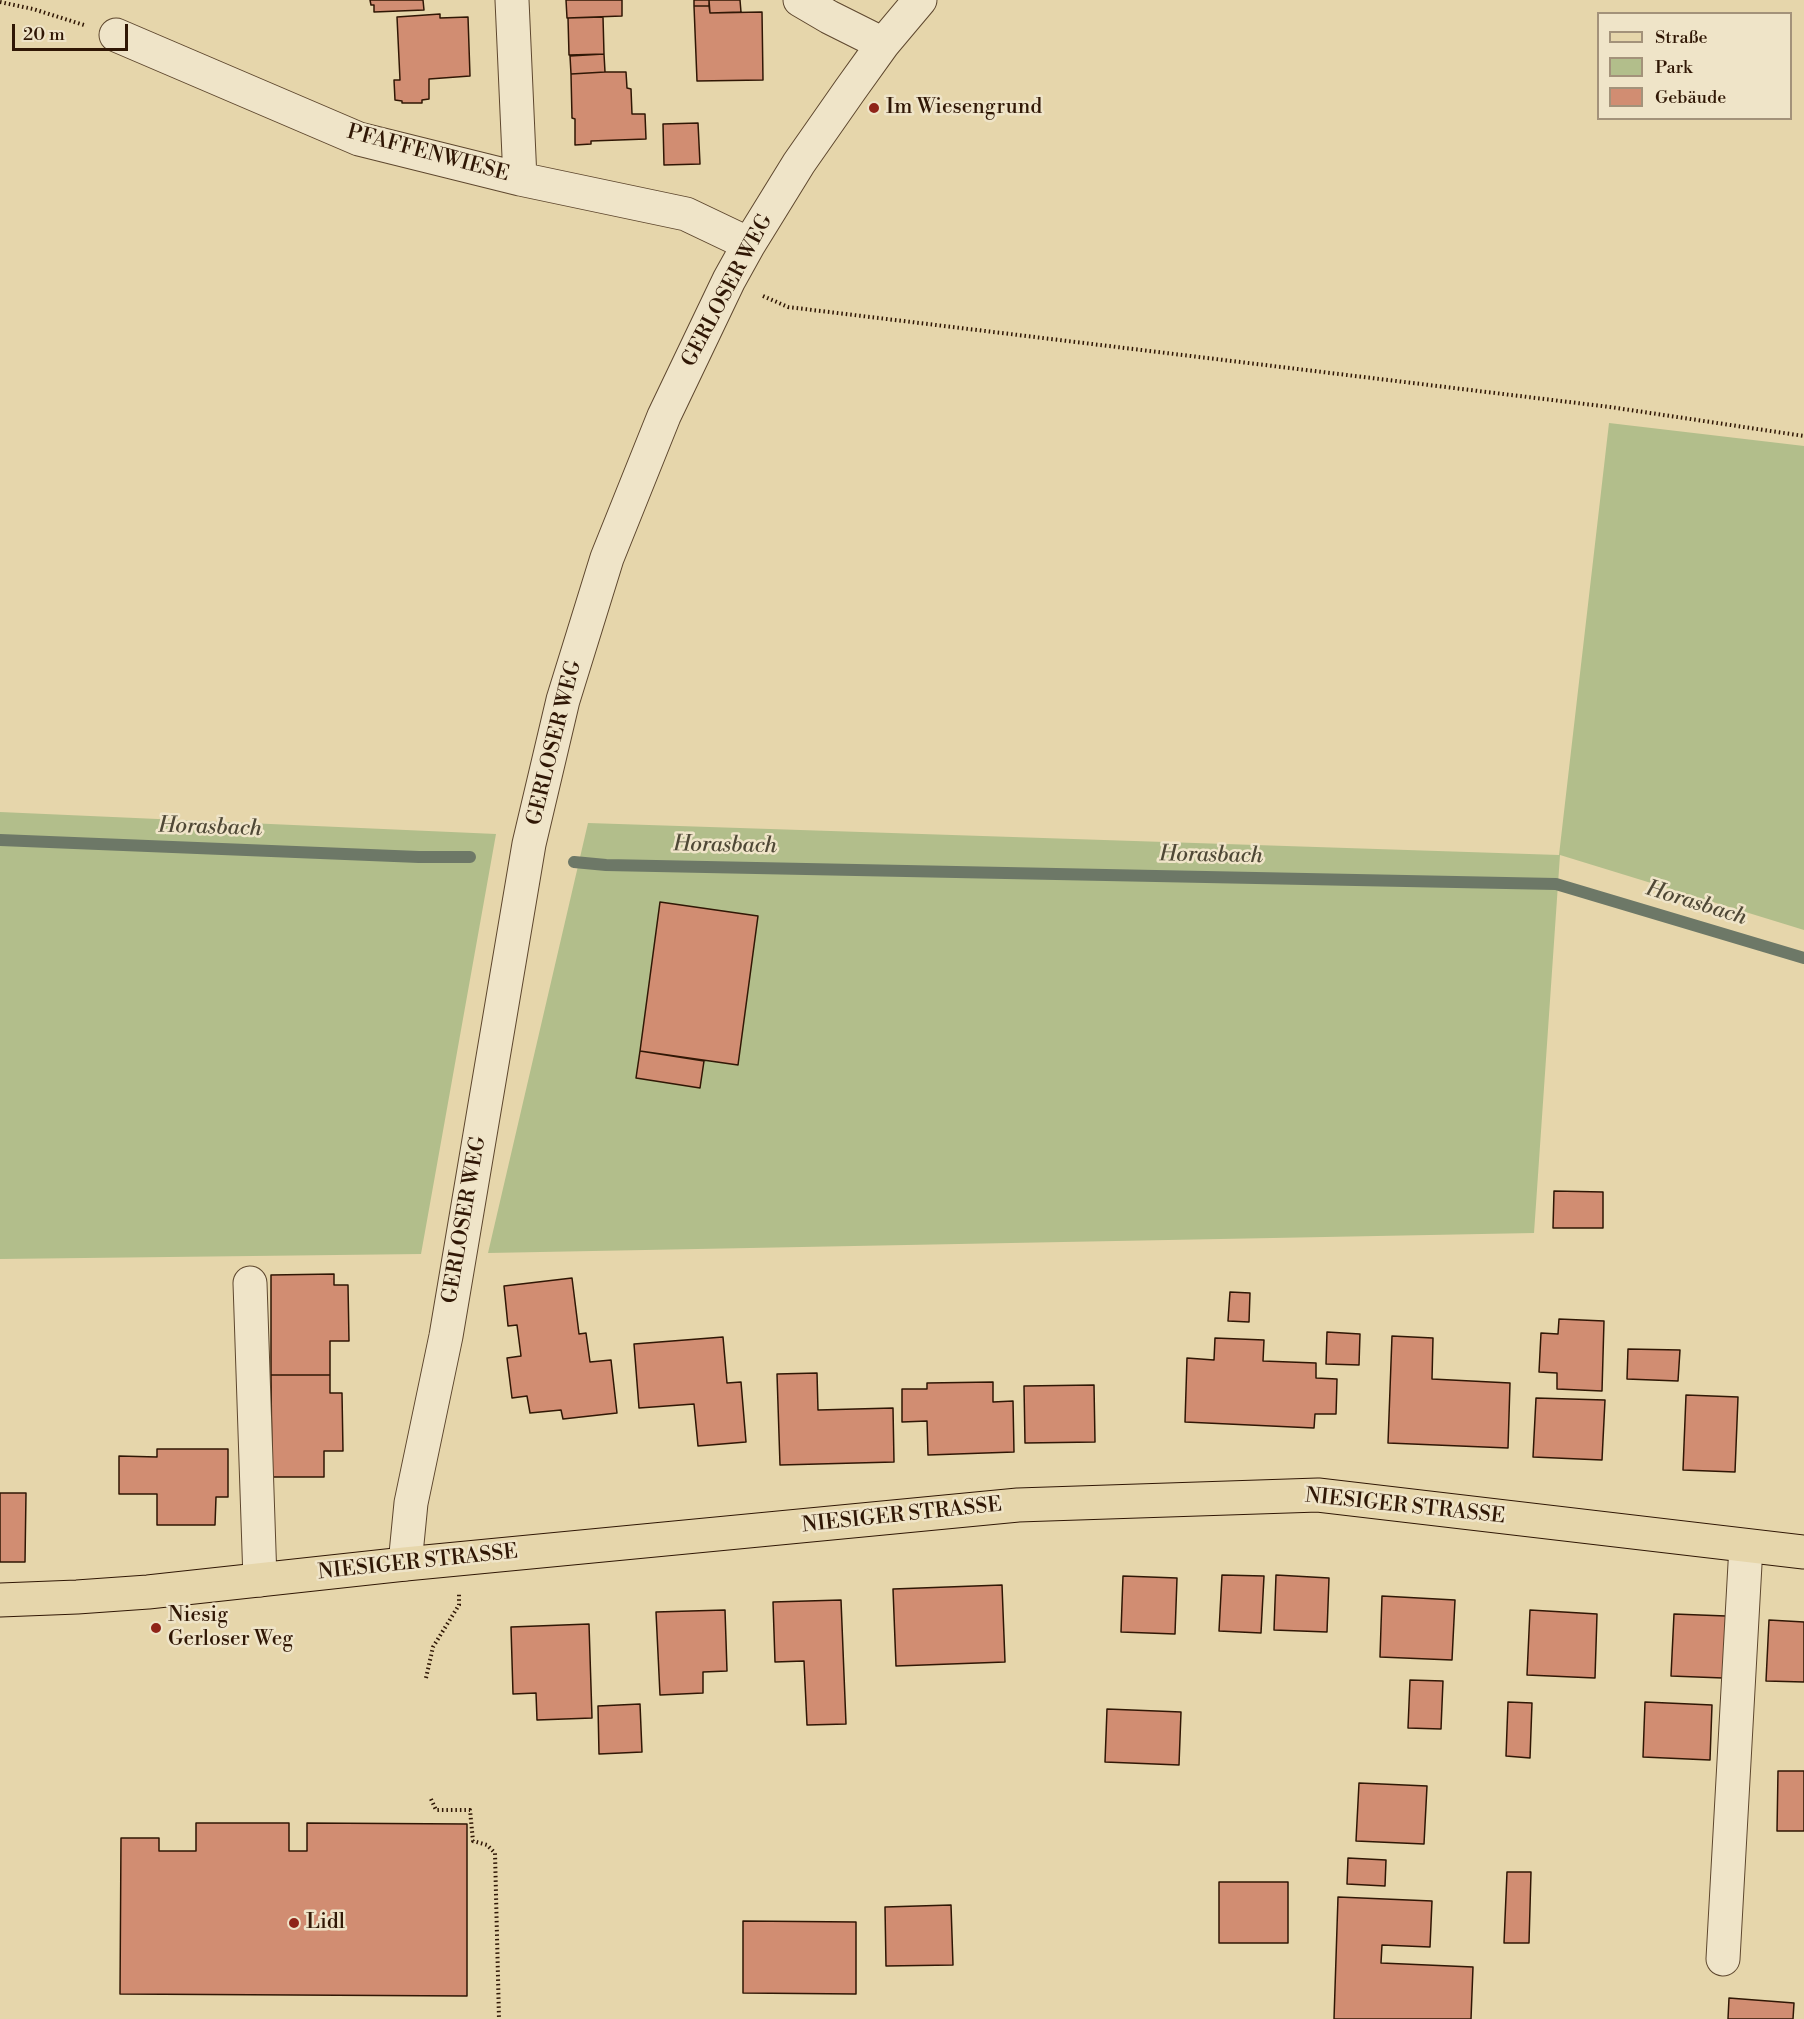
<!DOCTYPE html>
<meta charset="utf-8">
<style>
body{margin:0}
#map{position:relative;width:1804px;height:2019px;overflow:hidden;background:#e6d6ab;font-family:"Libre Bodoni",serif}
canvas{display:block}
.legend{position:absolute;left:1597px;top:12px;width:195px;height:108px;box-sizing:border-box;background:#efe4c8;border:2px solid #a3927a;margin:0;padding:8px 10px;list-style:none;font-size:18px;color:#301705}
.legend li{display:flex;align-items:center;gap:12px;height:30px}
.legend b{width:30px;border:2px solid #a3927a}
.scale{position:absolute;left:12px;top:24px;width:116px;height:27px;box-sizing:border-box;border:3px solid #301705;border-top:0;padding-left:8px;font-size:18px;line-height:21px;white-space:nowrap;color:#301705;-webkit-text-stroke:4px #efe4c8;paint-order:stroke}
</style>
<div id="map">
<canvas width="1804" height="2019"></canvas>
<ul class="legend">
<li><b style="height:8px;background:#e6d6ab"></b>Straße</li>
<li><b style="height:16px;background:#b2be8b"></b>Park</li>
<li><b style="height:16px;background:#d18d72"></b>Gebäude</li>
</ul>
<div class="scale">20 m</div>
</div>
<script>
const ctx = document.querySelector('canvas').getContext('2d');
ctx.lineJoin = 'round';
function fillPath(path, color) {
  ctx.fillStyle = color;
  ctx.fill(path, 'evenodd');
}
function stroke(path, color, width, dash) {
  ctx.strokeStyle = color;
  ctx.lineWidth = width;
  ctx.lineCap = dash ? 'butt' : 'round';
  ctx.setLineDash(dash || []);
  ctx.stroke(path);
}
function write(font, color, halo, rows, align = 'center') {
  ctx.font = font + ' "Libre Bodoni",serif';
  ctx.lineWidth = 5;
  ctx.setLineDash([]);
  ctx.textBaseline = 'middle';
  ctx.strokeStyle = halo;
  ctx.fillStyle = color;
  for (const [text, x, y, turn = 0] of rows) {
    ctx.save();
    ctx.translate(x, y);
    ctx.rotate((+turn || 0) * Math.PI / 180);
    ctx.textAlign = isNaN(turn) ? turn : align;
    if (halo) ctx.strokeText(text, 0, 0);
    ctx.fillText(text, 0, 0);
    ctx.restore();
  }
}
fillPath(new Path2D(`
 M1609,423L1804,446V930L1560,855L1534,1233L488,1253L588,823L1559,855Z
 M0,812L496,834L421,1254L0,1259Z`), '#b2be8b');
stroke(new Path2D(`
 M0,840L419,857H470
 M574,862L606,865L1556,884L1804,958`), '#6d7867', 12);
const building = new Path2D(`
 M370,0H423L424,10L374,12V5H371Z
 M566,0H622V16L567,18Z
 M694,0H709V6H694Z
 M709,0H740L741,12L710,13Z
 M694,6H709L710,13L762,12L763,80L697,81Z
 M440,14V18L468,17L470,76L429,79V99L422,100V103H402V101L395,100L394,80H400L397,17Z
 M603,17L604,54L569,55L568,18Z
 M604,54L605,72L571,74L570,56Z
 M605,72H626L627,88L631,89L632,114H645L646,139L591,141V144L575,145V119L572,118L571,74Z
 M698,123L700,164L664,165L663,124Z
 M660,902L758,916L738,1065L640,1051Z
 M640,1051L704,1061L700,1088L636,1078Z
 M1554,1191L1603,1192V1228H1553Z
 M334,1274V1285H348L349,1341H330V1375H271V1275Z
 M572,1278L579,1334L586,1333L590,1362L611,1360L617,1413L563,1419L561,1410L530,1413L527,1396L512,1398L507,1358L521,1356L517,1325L508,1326L504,1286Z
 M1230,1292L1250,1293L1249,1322L1228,1321Z
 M1559,1319L1604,1321L1602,1391L1557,1389V1373L1539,1372L1541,1333L1558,1334Z
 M1327,1332L1360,1334L1359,1365L1326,1364Z
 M1392,1336L1433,1338L1432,1379L1510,1383L1508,1448L1388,1443Z
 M723,1337L727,1383L741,1382L746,1442L698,1446L694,1404L639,1408L634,1344Z
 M1215,1338L1264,1340L1263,1361L1316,1363V1378L1337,1379L1336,1414H1315L1314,1428L1185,1422L1187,1358L1214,1360Z
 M1628,1349L1680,1350L1678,1381L1627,1379Z
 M817,1373L818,1410L893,1408L894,1462L780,1465L777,1374Z
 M271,1375H330V1393H342L343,1451H324V1477H272Z
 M993,1382V1402L1013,1401L1014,1452L928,1455L927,1421L902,1422V1389H927V1383Z
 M1094,1385L1095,1442L1025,1443L1024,1386Z
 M1686,1395L1738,1397L1735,1472L1683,1470Z
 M1536,1398L1605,1400L1602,1460L1533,1457Z
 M157,1449H228V1497H216L215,1525H157V1494H119V1456L157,1457Z
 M0,1493H26L25,1562H0Z
 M1222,1575L1264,1576L1261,1633L1219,1631Z
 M1276,1575L1329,1578L1327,1632L1274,1630Z
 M1123,1576L1177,1578L1175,1634L1121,1632Z
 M1002,1585L1005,1662L896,1666L893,1589Z
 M1382,1596L1455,1600L1452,1660L1380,1657Z
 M841,1600L846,1724L807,1725L804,1661L775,1662L773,1602Z
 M725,1610L727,1671L703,1672V1693L660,1695L656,1612Z
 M1530,1610L1597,1614L1595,1678L1527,1675Z
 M1674,1614L1726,1616L1723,1678L1671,1676Z
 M1769,1620L1804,1622V1682L1766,1681Z
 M589,1624L592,1718L537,1720L536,1693L513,1694L511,1627Z
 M1410,1680L1443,1681L1441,1729L1408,1728Z
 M1508,1702L1532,1703L1530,1758L1506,1756Z
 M1645,1702L1712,1705L1710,1760L1643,1757Z
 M640,1704L642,1752L599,1754L598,1706Z
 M1107,1709L1181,1712L1179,1765L1105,1762Z
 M1778,1771H1804V1831H1777Z
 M1359,1783L1427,1786L1424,1844L1356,1841Z
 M196,1823H289V1851H307V1823L467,1824V1996L120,1994L121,1838H159V1851H196Z
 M1348,1858L1386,1860L1385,1886L1347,1884Z
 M1507,1872H1531L1529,1943H1504Z
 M1219,1882H1288V1943H1219Z
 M1338,1897L1432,1901L1430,1947L1382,1945L1381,1963L1473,1967L1471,2019H1334Z
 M951,1905L953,1965L886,1966L885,1907Z
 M743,1921L856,1922V1994L743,1993Z
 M1729,1998L1794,2003L1793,2019H1728Z`);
fillPath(building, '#d18d72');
stroke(building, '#301705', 1.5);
const minor = new Path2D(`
 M512,0L520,179
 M800,0L829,17L883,44
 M116,35L359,139L520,179L686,214L749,244
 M250,1283L260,1580
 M405,1564L411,1503L446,1336L529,844L563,700L607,558L664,416L729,280L749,244L799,163L850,90L883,44L920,0
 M1723,1959L1746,1546`);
const major = new Path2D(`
 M0,1600L77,1597L148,1592L405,1564L1018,1505L1318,1495L1804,1552`);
stroke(minor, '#5e472e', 35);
stroke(major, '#301705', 35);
stroke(new Path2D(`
 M0,2L33,9L84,25
 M763,296L788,307L1610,407L1804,436
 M426,1678L433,1647L459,1605V1594
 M431,1799L436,1810H470L473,1841L487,1845L495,1853L499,2019`), '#301705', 4, [1.5, 3]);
stroke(minor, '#efe4c8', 33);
stroke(major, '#e6d6ab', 33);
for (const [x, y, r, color] of [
 [874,108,6,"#8f2418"],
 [156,1628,6,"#8f2418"],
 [294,1923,6,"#8f2418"]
]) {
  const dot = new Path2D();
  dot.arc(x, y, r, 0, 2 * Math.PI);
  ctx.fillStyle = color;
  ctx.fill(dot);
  stroke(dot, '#efe4c8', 2);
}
write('21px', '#301705', '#efe4c8', [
 ["Im Wiesengrund",886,108],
 ["Niesig",168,1616],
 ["Gerloser Weg",168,1640],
 ["Lidl",306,1923]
], 'left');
write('21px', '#301705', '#efe4c8', [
 ["PFAFFENWIESE",428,154,15],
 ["GERLOSER WEG",728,291,-62],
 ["GERLOSER WEG",555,743,-76],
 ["GERLOSER WEG",465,1220,-80],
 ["NIESIGER STRASSE",1405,1507,6],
 ["NIESIGER STRASSE",902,1516,-6],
 ["NIESIGER STRASSE",418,1563,-6]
]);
write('italic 22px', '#4f4836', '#efe4c8', [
 ["Horasbach",210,828,2],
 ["Horasbach",725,846,1],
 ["Horasbach",1211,856,1],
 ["Horasbach",1696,904,17]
]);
</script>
